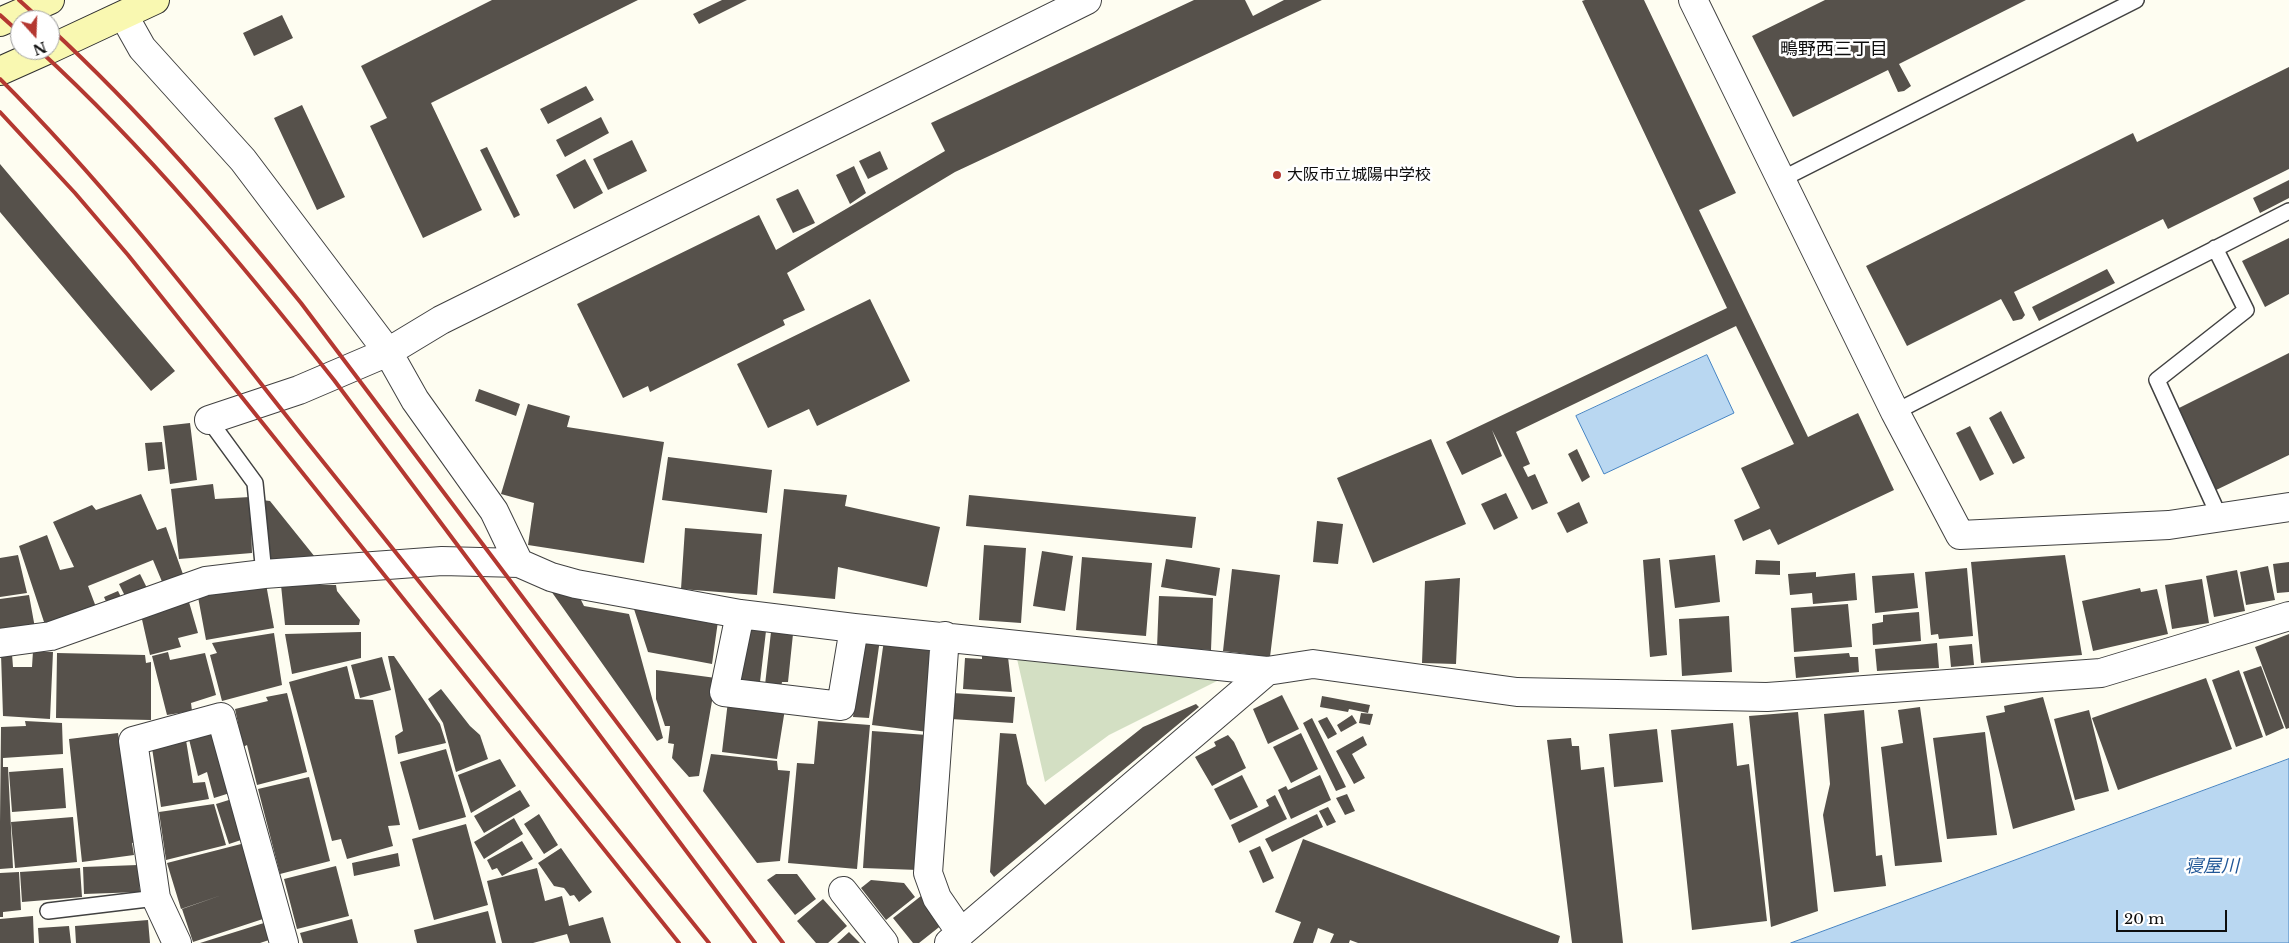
<!DOCTYPE html>
<meta charset="utf-8">
<style>
body{margin:0}
#map{position:relative;width:2289px;height:943px;overflow:hidden;background:#fefdf1;font-family:"Libre Baskerville",serif}
canvas{display:block}
.north{position:absolute;left:10px;top:10px;width:50px;height:50px;box-sizing:border-box;background:#fff;border:1px solid #9f9f9f;border-radius:50%;rotate:160deg;font-size:14px;font-weight:700;line-height:20px;text-align:center;color:#0e0e0e}
.north::after{content:'';display:block;margin:auto;width:18px;height:22px;background:#b43831;clip-path:polygon(50% 0,100% 100%,50% 72%,0 100%)}
.scale{position:absolute;left:2116px;top:910px;width:111px;height:22px;box-sizing:border-box;border:2px solid #0e0e0e;border-top:0;padding-left:6px;font-size:15px;line-height:18px;white-space:nowrap;color:#0e0e0e;-webkit-text-stroke:4px #fff;paint-order:stroke}
</style>
<div id="map">
<canvas width="2289" height="943"></canvas>
<div class="north">N</div>
<div class="scale">20 m</div>
</div>
<script>
const ctx = document.querySelector('canvas').getContext('2d');
ctx.lineJoin = 'round';
function fillPath(path, color) {
  ctx.fillStyle = color;
  ctx.fill(path, 'evenodd');
}
function stroke(path, color, width, dash) {
  ctx.strokeStyle = color;
  ctx.lineWidth = width;
  ctx.lineCap = dash ? 'butt' : 'round';
  ctx.setLineDash(dash || []);
  ctx.stroke(path);
}
function write(font, color, halo, rows, align = 'center') {
  ctx.font = font + ' "Libre Baskerville","Noto Sans JP",serif';
  ctx.lineWidth = 5;
  ctx.setLineDash([]);
  ctx.textBaseline = 'middle';
  ctx.strokeStyle = halo;
  ctx.fillStyle = color;
  for (const [text, x, y, turn = 0] of rows) {
    ctx.save();
    ctx.translate(x, y);
    ctx.rotate((+turn || 0) * Math.PI / 180);
    ctx.textAlign = isNaN(turn) ? turn : align;
    if (halo) ctx.strokeText(text, 0, 0);
    ctx.fillText(text, 0, 0);
    ctx.restore();
  }
}
fillPath(new Path2D(`
 M1015,650L1215,675L1217,681L1109,735L1045,782Z`), '#d3dfc3');
const water = new Path2D(`
 M1707,355L1734,413L1604,474L1576,416Z
 M2289,759V943H1791Z`);
fillPath(water, '#b9d7f1');
stroke(water, '#4684c3', 1);
fillPath(new Path2D(`
 M492,0H638L431,103L482,210L423,238L370,126L387,118L361,66Z
 M722,0H747L699,24L693,14Z
 M1194,0H1245L1253,16L1284,0H1322L955,172L787,273L805,310L783,320L785,325L650,392L648,386L623,398L577,304L759,215L776,250L945,151L931,123Z
 M1585,0H1644L1736,193L1699,210L1808,437L1858,413L1894,490L1778,545L1770,529L1743,541L1734,520L1760,508L1741,468L1794,444L1736,326L1516,432L1530,464L1523,467L1528,477L1535,474L1548,503L1532,510L1492,430L1502,456L1462,475L1446,442L1727,308L1582,1Z
 M1825,0H2026L1899,64L1911,86L1904,91L1898,92L1888,70L1793,117L1752,36Z
 M282,15L293,38L254,56L243,33Z
 M2289,67V169L2168,229L2163,219L2014,292L2025,315L2022,319L2013,321L2001,299L1907,346L1866,266L2133,133L2137,142Z
 M586,86L594,100L548,124L540,109Z
 M302,105L345,197L317,210L274,118Z
 M601,117L609,133L565,157L556,140Z
 M632,140L647,171L608,190L593,159Z
 M487,147L520,215L514,218L480,150Z
 M880,151L888,169L868,179L859,161Z
 M585,159L603,193L574,209L556,175Z
 M0,164L175,371L151,391L0,212Z
 M854,166L866,193L850,204L836,175Z
 M2289,180V198L2260,213L2253,198Z
 M798,189L815,223L793,233L776,199Z
 M2289,238V294L2265,307L2242,261Z
 M2107,269L2115,283L2039,321L2032,307Z
 M870,299L910,381L817,426L809,409L768,428L737,364Z
 M2289,353V455L2214,491L2175,410Z
 M479,389L520,404L516,416L475,401Z
 M528,404L570,416L567,427L664,442L644,563L528,545L534,503L501,494Z
 M2001,411L2025,458L2013,464L1989,418Z
 M190,423L197,480L170,484L163,426Z
 M1970,426L1994,474L1980,481L1956,433Z
 M1431,439L1466,524L1373,563L1337,478Z
 M162,442L165,469L148,471L145,443Z
 M1577,449L1590,477L1582,482L1568,454Z
 M668,457L772,470L767,513L662,500Z
 M213,484L215,499L250,497L252,553L179,559L171,489Z
 M784,489L847,495L845,506L940,527L927,587L838,567L835,599L773,593Z
 M1506,493L1518,518L1494,530L1481,504Z
 M141,494L157,530L166,527L184,577L163,584L153,560L88,586L96,607L45,625L19,546L47,535L60,570L74,567L53,522L92,505L96,510Z
 M969,495L1196,517L1192,548L966,526Z
 M262,500L270,501L315,557L268,562Z
 M1579,502L1588,523L1567,533L1557,513Z
 M1317,521L1343,524L1338,564L1313,562Z
 M685,528L762,534L757,595L681,589Z
 M984,545L1026,548L1021,623L979,620Z
 M1042,551L1073,556L1065,611L1033,606Z
 M18,555L27,593L0,597V558Z
 M1715,555L1720,602L1675,608L1669,560Z
 M2065,555L2082,655L1981,663L1971,562Z
 M1082,557L1152,563L1146,636L1076,630Z
 M1660,558L1667,655L1650,657L1643,560Z
 M1166,559L1220,568L1216,596L1161,587Z
 M1756,560L1780,561V575L1755,574Z
 M2289,562V592L2277,593L2273,564Z
 M2268,566L2275,600L2246,605L2240,572Z
 M1967,568L1973,636L1939,639L1938,634L1931,635L1925,572Z
 M1232,569L1280,575L1270,657L1223,651Z
 M2237,570L2245,611L2214,617L2206,576Z
 M1816,572V577L1855,573L1857,600L1813,604L1812,593L1790,595L1788,574Z
 M1914,573L1918,608L1875,613L1872,576Z
 M140,574L148,590L127,600L119,584Z
 M1460,578L1456,664L1422,663L1425,581Z
 M2202,579L2209,623L2172,629L2165,585Z
 M266,584L274,628L206,640L198,597Z
 M281,585H336L337,591L360,620L359,625H285Z
 M2140,588L2141,592L2157,589L2168,634L2093,651L2082,601Z
 M118,591L122,599L108,606L104,597Z
 M551,591L577,592L584,606L629,614L663,738L657,741Z
 M29,595L35,628L0,636V599Z
 M1159,596L1213,598L1211,650L1157,648Z
 M189,602L198,633L178,638L181,647L150,655L141,615Z
 M1848,604L1852,647L1794,652L1791,608Z
 M633,606L718,621L712,664L648,652Z
 M1919,612L1921,641L1873,645L1872,624L1883,622V615Z
 M1729,616L1732,672L1682,676L1679,619Z
 M741,628L766,631L760,682L749,681L748,686L734,685Z
 M361,632V658L292,674L285,634Z
 M771,632L793,634L788,682H782L781,687L765,685Z
 M274,633L282,685L222,701L210,655L217,653L212,643Z
 M2289,634V728L2286,729L2255,647Z
 M863,637L880,639L869,718L853,717Z
 M884,640L939,647L928,732L872,725Z
 M1937,643L1939,668L1877,671L1875,649Z
 M1972,644L1974,665L1951,667L1949,646Z
 M33,651L53,652L50,719L3,716L1,654H12L13,667H32Z
 M168,652L170,660L205,653L216,695L191,703L192,711L167,715L152,656Z
 M57,653L145,655L146,663L151,662V720L56,718Z
 M982,653L1008,657L1012,692L963,689L965,658L982,659Z
 M1849,653L1850,657H1858L1859,672L1796,678L1794,657Z
 M388,656H394L440,724L446,743L398,754L395,736L403,731Z
 M382,657L391,690L360,698L351,665Z
 M347,666L355,699L373,700L400,825L388,826L393,846L347,859L341,839L332,841L289,682Z
 M2261,666L2284,728L2266,736L2243,672Z
 M656,670L716,678L699,776L689,777L672,758L674,744L668,743L670,726H665L656,699Z
 M2239,670L2263,737L2236,747L2212,680Z
 M2206,678L2232,749L2118,790L2092,718Z
 M441,689L470,726L480,735L488,759L456,772L443,723L428,699Z
 M287,693L307,772L257,785L247,745L243,747L235,709L268,701L266,697Z
 M953,693L1015,697L1013,723L951,719Z
 M1282,695L1299,729L1268,744L1253,709Z
 M1322,696L1370,705L1368,713L1349,709L1348,712L1320,707Z
 M2043,697L2075,810L2013,829L1986,716L2005,712L2004,706Z
 M728,701L785,709L777,759L722,752Z
 M1196,704L1199,707L994,877L990,872L1000,733L1016,734L1027,784L1045,805L1143,727Z
 M1920,707L1942,862L1895,866L1881,747L1903,743L1898,710Z
 M1864,710L1876,856L1882,855L1886,886L1834,892L1823,815L1830,784L1824,714Z
 M2089,710L2109,791L2075,800L2054,719Z
 M1798,712L1818,911L1771,927L1749,716Z
 M1361,713L1373,714L1370,725L1359,723Z
 M1352,715L1357,723L1341,732L1337,725Z
 M1327,717L1337,734L1328,739L1318,721Z
 M1312,718L1346,787L1336,791L1303,723Z
 M25,721L62,723L63,754L3,758V767H8L13,868L0,869V822H6H0L1,727L26,726Z
 M818,721L870,725L857,869L788,863L797,763L814,764Z
 M1733,723L1737,766L1749,764L1767,921L1692,930L1671,730Z
 M215,726L233,792L214,798L207,772L198,776L187,731Z
 M1657,729L1663,782L1614,787L1609,734Z
 M872,731L927,735L918,870L863,868Z
 M1985,732L1997,835L1947,839L1933,738Z
 M118,733L136,842L132,843L134,855L82,862L69,739Z
 M1301,733L1318,769L1291,783L1273,747Z
 M185,734L193,783L205,782L209,799L161,807L152,748Z
 M1228,735L1234,742L1246,768L1212,786L1195,757L1216,746L1214,742Z
 M1363,736L1367,745L1352,754L1365,778L1354,784L1336,751Z
 M1571,738L1572,746H1579L1581,770L1604,767L1623,943H1572L1547,740Z
 M446,749L466,817L419,830L400,762Z
 M711,754L777,761L778,770L790,771L780,861L757,863L703,791Z
 M500,759L516,786L471,813L458,775Z
 M63,768L66,808L12,812L9,772Z
 M1242,775L1258,807L1230,820L1214,789Z
 M1320,775L1331,800L1291,819L1278,790L1286,786L1288,790Z
 M309,777L330,861L280,874L258,789Z
 M520,790L530,806L484,833L474,816Z
 M1347,794L1355,811L1345,815L1336,798Z
 M1275,795L1287,819L1239,843L1231,825L1269,806L1266,800Z
 M232,799L244,839L229,844L216,804Z
 M214,804L226,845L166,860L159,812Z
 M1328,807L1336,822L1327,826L1319,811Z
 M539,814L558,845L544,854L524,824Z
 M1317,814L1323,827L1272,852L1265,839Z
 M73,817L77,862L15,868L11,822Z
 M514,818L523,834L484,859L474,842Z
 M466,824L488,905L434,920L412,839Z
 M1303,839L1560,936L1558,943H1358L1350,940L1349,943H1330L1334,934L1318,928L1313,943H1293L1301,922L1275,912Z
 M522,841L533,859L502,876L497,868L492,870L487,860Z
 M245,843L266,918L193,942L182,909L222,895L181,909L167,863Z
 M1260,846L1274,878L1263,883L1249,851Z
 M561,848L592,892L579,902L574,895L570,896L564,888L554,886L538,863Z
 M398,853L400,866L354,876L352,863Z
 M138,865L140,892L84,894L83,867Z
 M336,866L349,916L297,929L284,879Z
 M80,868L82,897L22,902L20,872Z
 M537,868L545,901L562,896L569,926L603,917L611,943H570L567,934L533,943H502L487,881Z
 M19,872L21,910L3,912V917H0V873Z
 M776,874H797L816,899L795,915L767,880Z
 M871,880L904,883L915,897L886,920L861,888Z
 M921,896L943,924L919,943H913L893,918Z
 M823,899L847,926L828,943H816L797,921Z
 M488,911L496,943H417L414,930Z
 M33,916L34,943H0V919Z
 M352,919L358,943H303L300,933Z
 M148,920L150,943H76L75,926Z
 M267,922L272,939L260,943H200Z
 M69,926L71,943H39L38,928Z
 M849,932L860,943H837Z`), '#56514b');
const lane = new Path2D(`
 M1780,180L2136,0
 M2215,248L2246,310L2157,380L2219,516
 M1895,412L2289,211
 M209,420L255,483L264,574
 M48,911L156,898`);
const street = new Path2D(`
 M1693,0L1895,412L1960,535L2169,525L2289,507
 M124,16L142,48L243,160L388,352L415,400L494,511L519,563
 M209,420L299,390L388,352L441,320L1087,0
 M740,614L724,692L841,706L854,628
 M945,636L928,873L937,898L961,933
 M0,643L51,636L206,581L264,574L442,561L519,563L551,577L576,584L740,614L854,628L1267,671L1313,664L1517,692L1767,697L2101,673L2289,616
 M843,891L884,943
 M177,943L156,898L133,741L221,717L284,943
 M949,943L1267,671`);
const secondary = new Path2D(`
 M0,22L50,0
 M50,49L155,0
 M0,71L47,50`);
stroke(lane, '#414141', 18);
stroke(street, '#414141', 30);
stroke(secondary, '#303030', 30);
stroke(lane, '#fff', 15);
stroke(street, '#fff', 28);
stroke(secondary, '#f9f8b1', 28);
stroke(new Path2D(`
 M19,0L41,20
 M0,15L20,33
 M50,28C142,113 223,207 301,303L783,943
 M39,50C148,150 242,264 334,380L755,943
 M0,79C114,193 211,321 312,448C444,613 577,778 709,943
 M0,112L75,193L128,255L679,943`), '#b43831', 4);
for (const [x, y, r, color] of [
 [1277,175,5,"#b43831"]
]) {
  const dot = new Path2D();
  dot.arc(x, y, r, 0, 2 * Math.PI);
  ctx.fillStyle = color;
  ctx.fill(dot);
  stroke(dot, '#fff', 2);
}
write('16px', '#0e0e0e', '#fff', [
 ["大阪市立城陽中学校",1287,175]
], 'left');
write('18px', '#0e0e0e', '#fff', [
 ["鴫野西三丁目",1834,50]
]);
write('italic 18px', '#215797', '#fff', [
 ["寝屋川",2212,867]
]);
</script>
